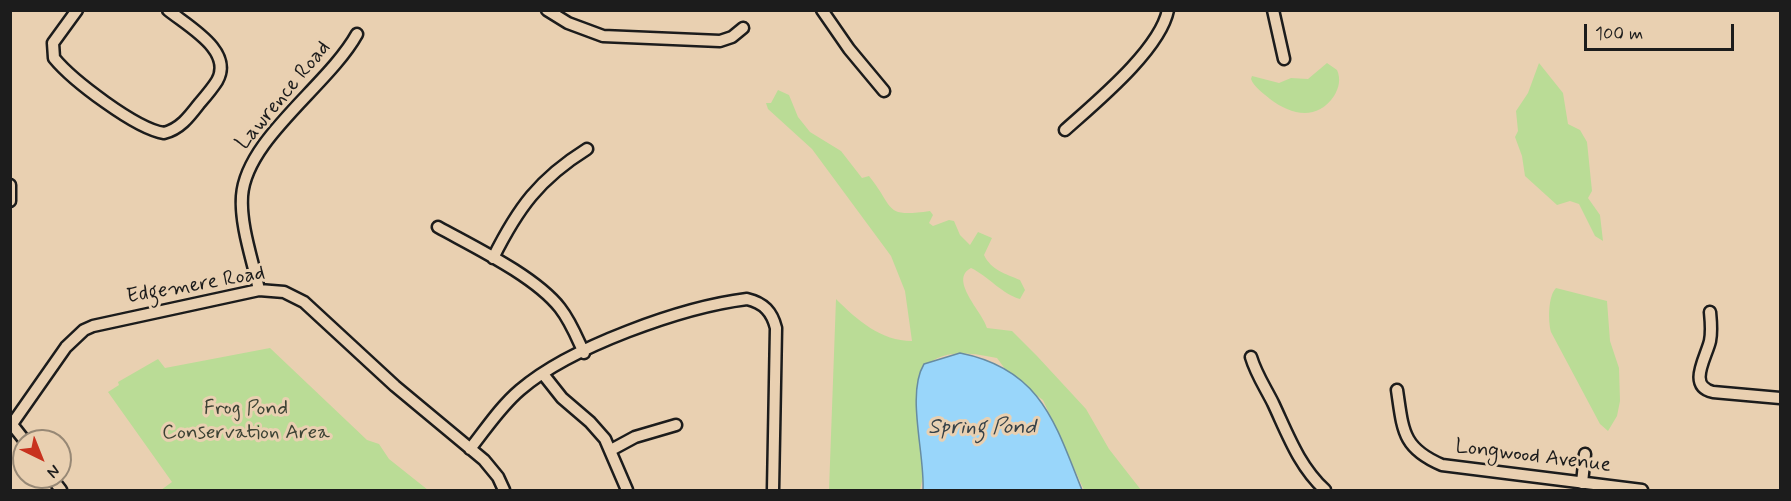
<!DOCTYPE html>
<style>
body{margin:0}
#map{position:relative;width:1791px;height:501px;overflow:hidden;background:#e9d0b1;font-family:Mynerve,sans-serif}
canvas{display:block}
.frame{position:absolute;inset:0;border:12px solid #1c1c1c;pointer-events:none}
.north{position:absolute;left:12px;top:429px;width:60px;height:60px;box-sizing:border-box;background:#e9d0b1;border:2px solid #978875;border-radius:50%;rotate:137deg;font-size:16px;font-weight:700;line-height:24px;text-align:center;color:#1c1c1c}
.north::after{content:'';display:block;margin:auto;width:21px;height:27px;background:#c8321e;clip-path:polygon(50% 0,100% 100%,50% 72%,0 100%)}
.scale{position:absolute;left:1584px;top:24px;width:150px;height:27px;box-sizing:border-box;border:3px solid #1c1c1c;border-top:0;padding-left:8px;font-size:18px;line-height:21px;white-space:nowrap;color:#1c1c1c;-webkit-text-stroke:4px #e9d0b1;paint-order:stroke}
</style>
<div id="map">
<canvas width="1791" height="501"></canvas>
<div class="frame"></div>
<div class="north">N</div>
<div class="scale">100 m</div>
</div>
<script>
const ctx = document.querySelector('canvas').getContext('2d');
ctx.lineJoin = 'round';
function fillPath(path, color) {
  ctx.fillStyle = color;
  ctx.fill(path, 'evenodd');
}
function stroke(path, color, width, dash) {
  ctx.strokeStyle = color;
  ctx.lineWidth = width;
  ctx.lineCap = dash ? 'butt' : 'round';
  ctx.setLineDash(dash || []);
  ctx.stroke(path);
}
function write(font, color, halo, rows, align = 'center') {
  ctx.font = font + ' Mynerve,sans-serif';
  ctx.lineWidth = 6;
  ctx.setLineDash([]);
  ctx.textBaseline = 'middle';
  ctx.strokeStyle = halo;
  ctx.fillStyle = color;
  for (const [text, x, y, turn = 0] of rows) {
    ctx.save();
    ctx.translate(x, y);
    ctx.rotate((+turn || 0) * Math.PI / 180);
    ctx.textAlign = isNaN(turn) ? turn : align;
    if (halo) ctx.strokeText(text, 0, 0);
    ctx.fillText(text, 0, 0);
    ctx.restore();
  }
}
fillPath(new Path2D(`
 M1327,63L1337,70C1341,79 1339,88 1334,96C1317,121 1291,115 1270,99C1263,93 1254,87 1251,79L1252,76L1279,83L1291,78L1308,79Z
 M1539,63L1563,93L1568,124L1580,130L1587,142L1592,191L1588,198L1600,215L1603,241L1595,236L1579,204L1570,201L1557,205L1525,176L1522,156L1515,137L1518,131L1516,111L1528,93Z
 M778,90L789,95L798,117L810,132L841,151L862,178L869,176C895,208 883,218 930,211L933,215L929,223L933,226L949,220L954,221L960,235L970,245L978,232L992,238L984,255C991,270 1006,274 1020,280L1025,290L1020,299C1002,294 988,276 971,268C948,280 983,312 987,328L1012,331L1037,356L1086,409L1109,449L1141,490H1084L1043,400L1011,377L997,358C973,353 938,347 923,371L924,472L920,490H829L836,299C857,320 881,341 912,341L905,291L891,256L812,149L768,109L766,103H771Z
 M1556,288L1607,301L1610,341L1619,368L1620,401L1617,416L1608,431L1600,424L1551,332C1548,321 1548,296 1556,288Z
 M270,348L367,440L379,444L389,459L428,490H161L172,482L108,392L119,385L118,382L158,359L165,368Z`), '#badc96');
const water = new Path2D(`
 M960,353C1041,369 1055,423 1082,490H923C925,454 906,394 924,364Z`);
fillPath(water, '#99d6fa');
stroke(water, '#678ca1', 1.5);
const minor = new Path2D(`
 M77,10L53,43L54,58C72,80 136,129 164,133C180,129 189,117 199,104C205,97 212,89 217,81C234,51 189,27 168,10
 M547,10L568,23L603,36L720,41L732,37L743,28
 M822,10L849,49L884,91
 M1273,10L1284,59
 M1065,130C1095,103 1160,50 1168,10
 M10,185V201
 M438,227C474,247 535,276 560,308C571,322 577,338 584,353
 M493,258C518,208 539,179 587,149
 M259,290C253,261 240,226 242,196C246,139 328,86 357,34
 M1710,312C1711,322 1712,331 1710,341C1706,358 1687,386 1713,392L1780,398
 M1251,357C1256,374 1265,387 1273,403C1288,435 1299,466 1325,490
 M543,374L562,398L590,422L605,439L627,490
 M1397,390C1403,430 1402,448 1442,465L1642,490
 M10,422L25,441
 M10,427L66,347L84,330L93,326L259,290L284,292L304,302L395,386L484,460L498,477L504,490
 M470,449C486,429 500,407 520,390C570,347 682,307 747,299C764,303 772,312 776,328L773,490
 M611,450L635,437L676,425
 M51,477L61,490
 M1582,483L1585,454`);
stroke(minor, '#1c1c1c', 15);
stroke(minor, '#e9d0b1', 10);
write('21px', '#1c1c1c', '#e9d0b1', [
 ["Lawrence Road",284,96,-50],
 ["Edgemere Road",196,286,-10],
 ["Longwood Avenue",1533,457,7]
]);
write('21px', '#3c4234', '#e9d0b1', [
 ["Frog Pond",246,410],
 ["Conservation Area",246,434]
]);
write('italic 22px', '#354148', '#e9d0b1', [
 ["Spring Pond",982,428]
]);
</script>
